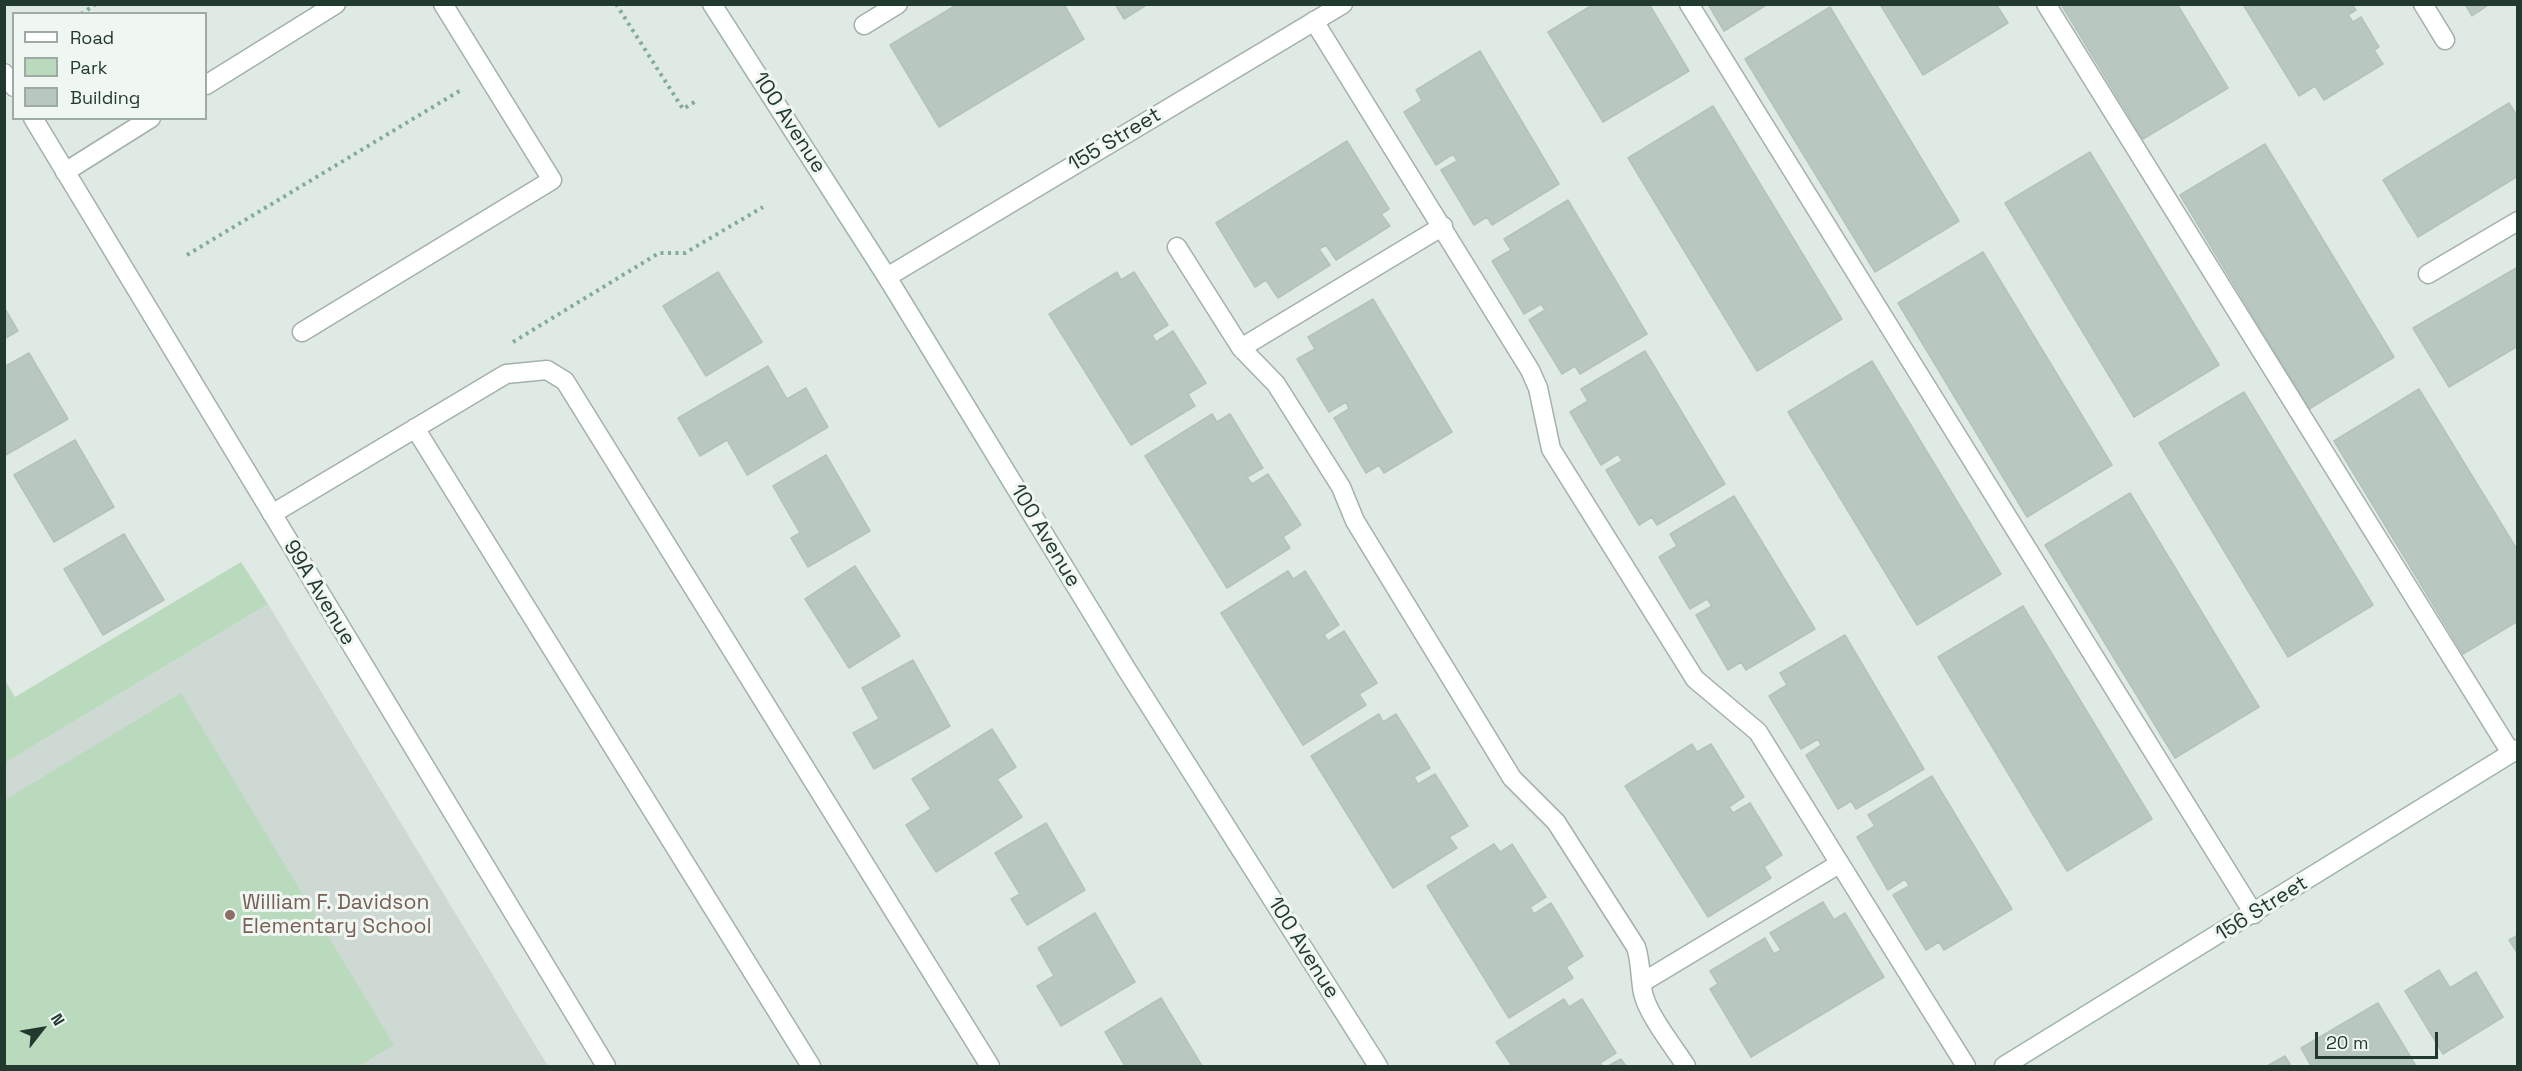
<!DOCTYPE html>
<style>
body{margin:0}
#map{position:relative;width:2522px;height:1071px;overflow:hidden;background:#e0eae4;font-family:"Space Grotesk",sans-serif}
canvas{display:block}
.frame{position:absolute;inset:0;border:6px solid #22392f;pointer-events:none}
.legend{position:absolute;left:12px;top:12px;width:195px;height:108px;box-sizing:border-box;background:#f0f7f2;border:2px solid #9eaba4;margin:0;padding:8px 10px;list-style:none;font-size:18px;color:#22392f}
.legend li{display:flex;align-items:center;gap:12px;height:30px}
.legend b{width:30px;border:2px solid #9eaba4}
.north{position:absolute;left:12px;top:999px;width:60px;height:60px;-webkit-text-stroke:4px #f0f7f2;paint-order:stroke;rotate:59deg;font-size:16px;font-weight:700;line-height:24px;text-align:center;color:#22392f}
.north::after{content:'';display:block;margin:auto;width:21px;height:27px;background:#22392f;clip-path:polygon(50% 0,100% 100%,50% 72%,0 100%)}
.scale{position:absolute;left:2315px;top:1032px;width:123px;height:27px;box-sizing:border-box;border:3px solid #22392f;border-top:0;padding-left:8px;font-size:18px;line-height:21px;white-space:nowrap;color:#22392f;-webkit-text-stroke:4px #f0f7f2;paint-order:stroke}
</style>
<div id="map">
<canvas width="2522" height="1071"></canvas>
<div class="frame"></div>
<ul class="legend">
<li><b style="height:8px;background:#fff"></b>Road</li>
<li><b style="height:16px;background:#badabe"></b>Park</li>
<li><b style="height:16px;background:#b8c7bf"></b>Building</li>
</ul>
<div class="north">N</div>
<div class="scale">20 m</div>
</div>
<script>
const ctx = document.querySelector('canvas').getContext('2d');
ctx.lineJoin = 'round';
function fillPath(path, color) {
  ctx.fillStyle = color;
  ctx.fill(path, 'evenodd');
}
function stroke(path, color, width, dash) {
  ctx.strokeStyle = color;
  ctx.lineWidth = width;
  ctx.lineCap = dash ? 'butt' : 'round';
  ctx.setLineDash(dash || []);
  ctx.stroke(path);
}
function write(font, color, halo, rows, align = 'center') {
  ctx.font = font + ' "Space Grotesk",sans-serif';
  ctx.lineWidth = 6;
  ctx.setLineDash([]);
  ctx.textBaseline = 'middle';
  ctx.strokeStyle = halo;
  ctx.fillStyle = color;
  for (const [text, x, y, turn = 0] of rows) {
    ctx.save();
    ctx.translate(x, y);
    ctx.rotate((+turn || 0) * Math.PI / 180);
    ctx.textAlign = isNaN(turn) ? turn : align;
    if (halo) ctx.strokeText(text, 0, 0);
    ctx.fillText(text, 0, 0);
    ctx.restore();
  }
}
fillPath(new Path2D(`
 M268,604L548,1066H5V763Z`), '#ced9d3');
fillPath(new Path2D(`
 M241,562L268,604L5,763V680L15,697Z
 M181,693L394,1045L359,1066H5V800Z`), '#badabe');
const building = new Path2D(`
 M958,4H1064L1084,39L939,127L890,45Z
 M1115,4H1148L1124,19Z
 M1594,4H1649L1689,71L1603,122L1548,32Z
 M1708,4H1768L1724,31Z
 M1880,4H1996L2008,23L1923,75Z
 M2061,4H2177L2228,88L2143,139Z
 M2247,4H2352L2356,10L2348,15L2353,22L2361,17L2379,47L2374,50L2383,64L2324,100L2315,86L2299,96L2244,6Z
 M2465,4H2490L2472,16Z
 M1830,7L1959,221L1875,272L1745,59Z
 M1480,51L1559,184L1492,225L1487,217L1474,225L1441,170L1457,161L1453,154L1436,165L1404,112L1422,101L1416,90Z
 M2509,103L2518,117V176L2418,237L2383,180Z
 M1713,106L1842,319L1757,371L1628,158Z
 M1347,141L1389,209L1381,214L1390,226L1336,260L1326,245L1319,249L1330,265L1278,298L1266,280L1255,287L1216,223Z
 M2265,144L2394,357L2309,409L2180,195Z
 M2090,152L2219,365L2134,417L2005,203Z
 M1568,200L1647,334L1580,374L1575,366L1562,374L1529,320L1545,310L1541,304L1524,314L1492,261L1511,250L1504,239Z
 M1983,252L2112,465L2027,517L1898,303Z
 M2518,267V346L2449,387L2413,328Z
 M718,272L762,342L706,376L663,306Z
 M1117,272L1121,280L1134,272L1168,325L1152,335L1156,342L1173,331L1206,383L1188,394L1195,406L1131,445L1049,314Z
 M1373,299L1452,432L1384,473L1379,465L1366,473L1334,418L1349,409L1346,402L1329,412L1297,359L1315,349L1308,337Z
 M4,307L18,331L4,339Z
 M1645,351L1725,484L1657,525L1652,517L1639,525L1606,470L1622,461L1618,454L1601,465L1570,412L1588,401L1581,389Z
 M29,353L68,419L4,456V367Z
 M1872,361L2001,574L1917,625L1788,412Z
 M768,366L787,399L806,388L828,427L747,475L727,440L700,456L678,418Z
 M2419,389L2518,551V621L2463,654L2334,441Z
 M2244,392L2373,605L2288,657L2159,443Z
 M1212,414L1217,422L1230,414L1263,468L1247,477L1252,484L1268,474L1301,525L1283,537L1290,548L1227,588L1145,456Z
 M75,440L114,507L54,542L14,475Z
 M826,455L870,531L808,567L791,538L800,533L773,486Z
 M2130,493L2259,707L2175,758L2045,545Z
 M1734,496L1815,629L1746,670L1741,662L1728,670L1696,615L1712,606L1707,599L1690,609L1659,557L1677,546L1670,534Z
 M124,534L164,600L103,635L64,569Z
 M855,566L900,636L849,668L805,599Z
 M1288,571L1293,579L1305,571L1339,625L1324,635L1328,641L1344,631L1377,683L1359,694L1366,705L1303,745L1221,613Z
 M2023,606L2152,819L2067,871L1938,657Z
 M1845,635L1924,769L1856,809L1851,801L1838,809L1806,755L1821,745L1818,739L1801,749L1769,696L1787,685L1780,673Z
 M913,660L950,726L874,769L853,733L879,719L862,688Z
 M1379,714L1383,722L1396,714L1430,768L1414,777L1418,784L1435,774L1468,826L1449,837L1457,848L1393,888L1311,756Z
 M992,729L1016,767L997,779L1022,817L936,872L906,825L931,809L912,779Z
 M1692,744L1697,752L1711,744L1744,797L1729,807L1733,813L1750,803L1782,855L1764,867L1771,878L1708,917L1625,786Z
 M1932,776L2012,909L1944,950L1939,942L1926,950L1893,895L1909,886L1905,879L1888,890L1857,837L1875,826L1868,815Z
 M1046,823L1085,890L1027,925L1011,899L1020,894L995,853Z
 M1494,844L1500,852L1512,844L1546,897L1530,907L1534,914L1551,903L1583,956L1566,967L1573,978L1509,1018L1427,886Z
 M1823,902L1834,920L1845,913L1884,977L1751,1057L1710,989L1718,984L1710,971L1765,938L1774,954L1781,950L1770,933Z
 M1095,913L1135,982L1061,1026L1037,986L1054,976L1038,948Z
 M2518,935V954L2509,940Z
 M2439,970L2450,988L2476,972L2503,1017L2443,1054L2405,991Z
 M1161,998L1202,1066H1125L1105,1032Z
 M1564,999L1569,1007L1582,999L1616,1053L1600,1063L1602,1066H1512L1496,1042Z
 M2378,1003L2416,1066H2311L2301,1048Z
 M2285,1056L2291,1066H2267Z
 M1621,1059L1626,1066H1608Z`);
fillPath(building, '#b8c7bf');
stroke(building, '#b3c3ba', 1.5);
const service = new Path2D(`
 M1689,4L2254,914
 M2046,4L2511,753
 M2423,4L2445,40
 M1314,21L1530,370L1538,388L1551,449L1695,679L1758,732L1929,1007
 M864,25L898,4
 M206,85L336,4
 M65,172L151,118
 M1177,247L1241,348L1276,384L1341,487L1355,521L1512,778L1556,822L1636,947C1641,962 1640,978 1643,993C1648,1015 1673,1046 1686,1066
 M2428,274L2518,221
 M302,332L552,180L443,4
 M1241,348L1443,226
 M415,428L811,1066
 M272,514L506,374L547,370L565,381L990,1066
 M1643,982L1839,864`);
const minor = new Path2D(`
 M4,73L14,87
 M33,118L606,1066
 M887,277L1343,4
 M1929,1007L1966,1066`);
const secondary = new Path2D(`
 M712,4L887,277L1127,670L1378,1066
 M2004,1066L2518,749`);
stroke(service, '#a3b1aa', 21);
stroke(minor, '#a3b1aa', 21);
stroke(secondary, '#a0b5aa', 21);
stroke(new Path2D(`
 M616,4L683,109L696,101
 M81,14L96,4
 M187,255L461,90
 M513,342L659,253H685L763,207`), '#82ab98', 4, [3, 4.5]);
stroke(service, '#fff', 18);
stroke(minor, '#fff', 18);
stroke(secondary, '#fff', 18);
for (const [x, y, r, color] of [
 [230,915,6,"#8d6e63"]
]) {
  const dot = new Path2D();
  dot.arc(x, y, r, 0, 2 * Math.PI);
  ctx.fillStyle = color;
  ctx.fill(dot);
  stroke(dot, '#f0f7f2', 2);
}
write('21px', '#22392f', '#f0f7f2', [
 ["100 Avenue",789,123,57],
 ["155 Street",1115,140,-31],
 ["100 Avenue",1045,536,59],
 ["99A Avenue",319,593,59],
 ["156 Street",2262,909,-32],
 ["100 Avenue",1303,948,58]
]);
write('21px', '#785e54', '#f0f7f2', [
 ["William F. Davidson",242,903],
 ["Elementary School",242,927]
], 'left');
</script>
